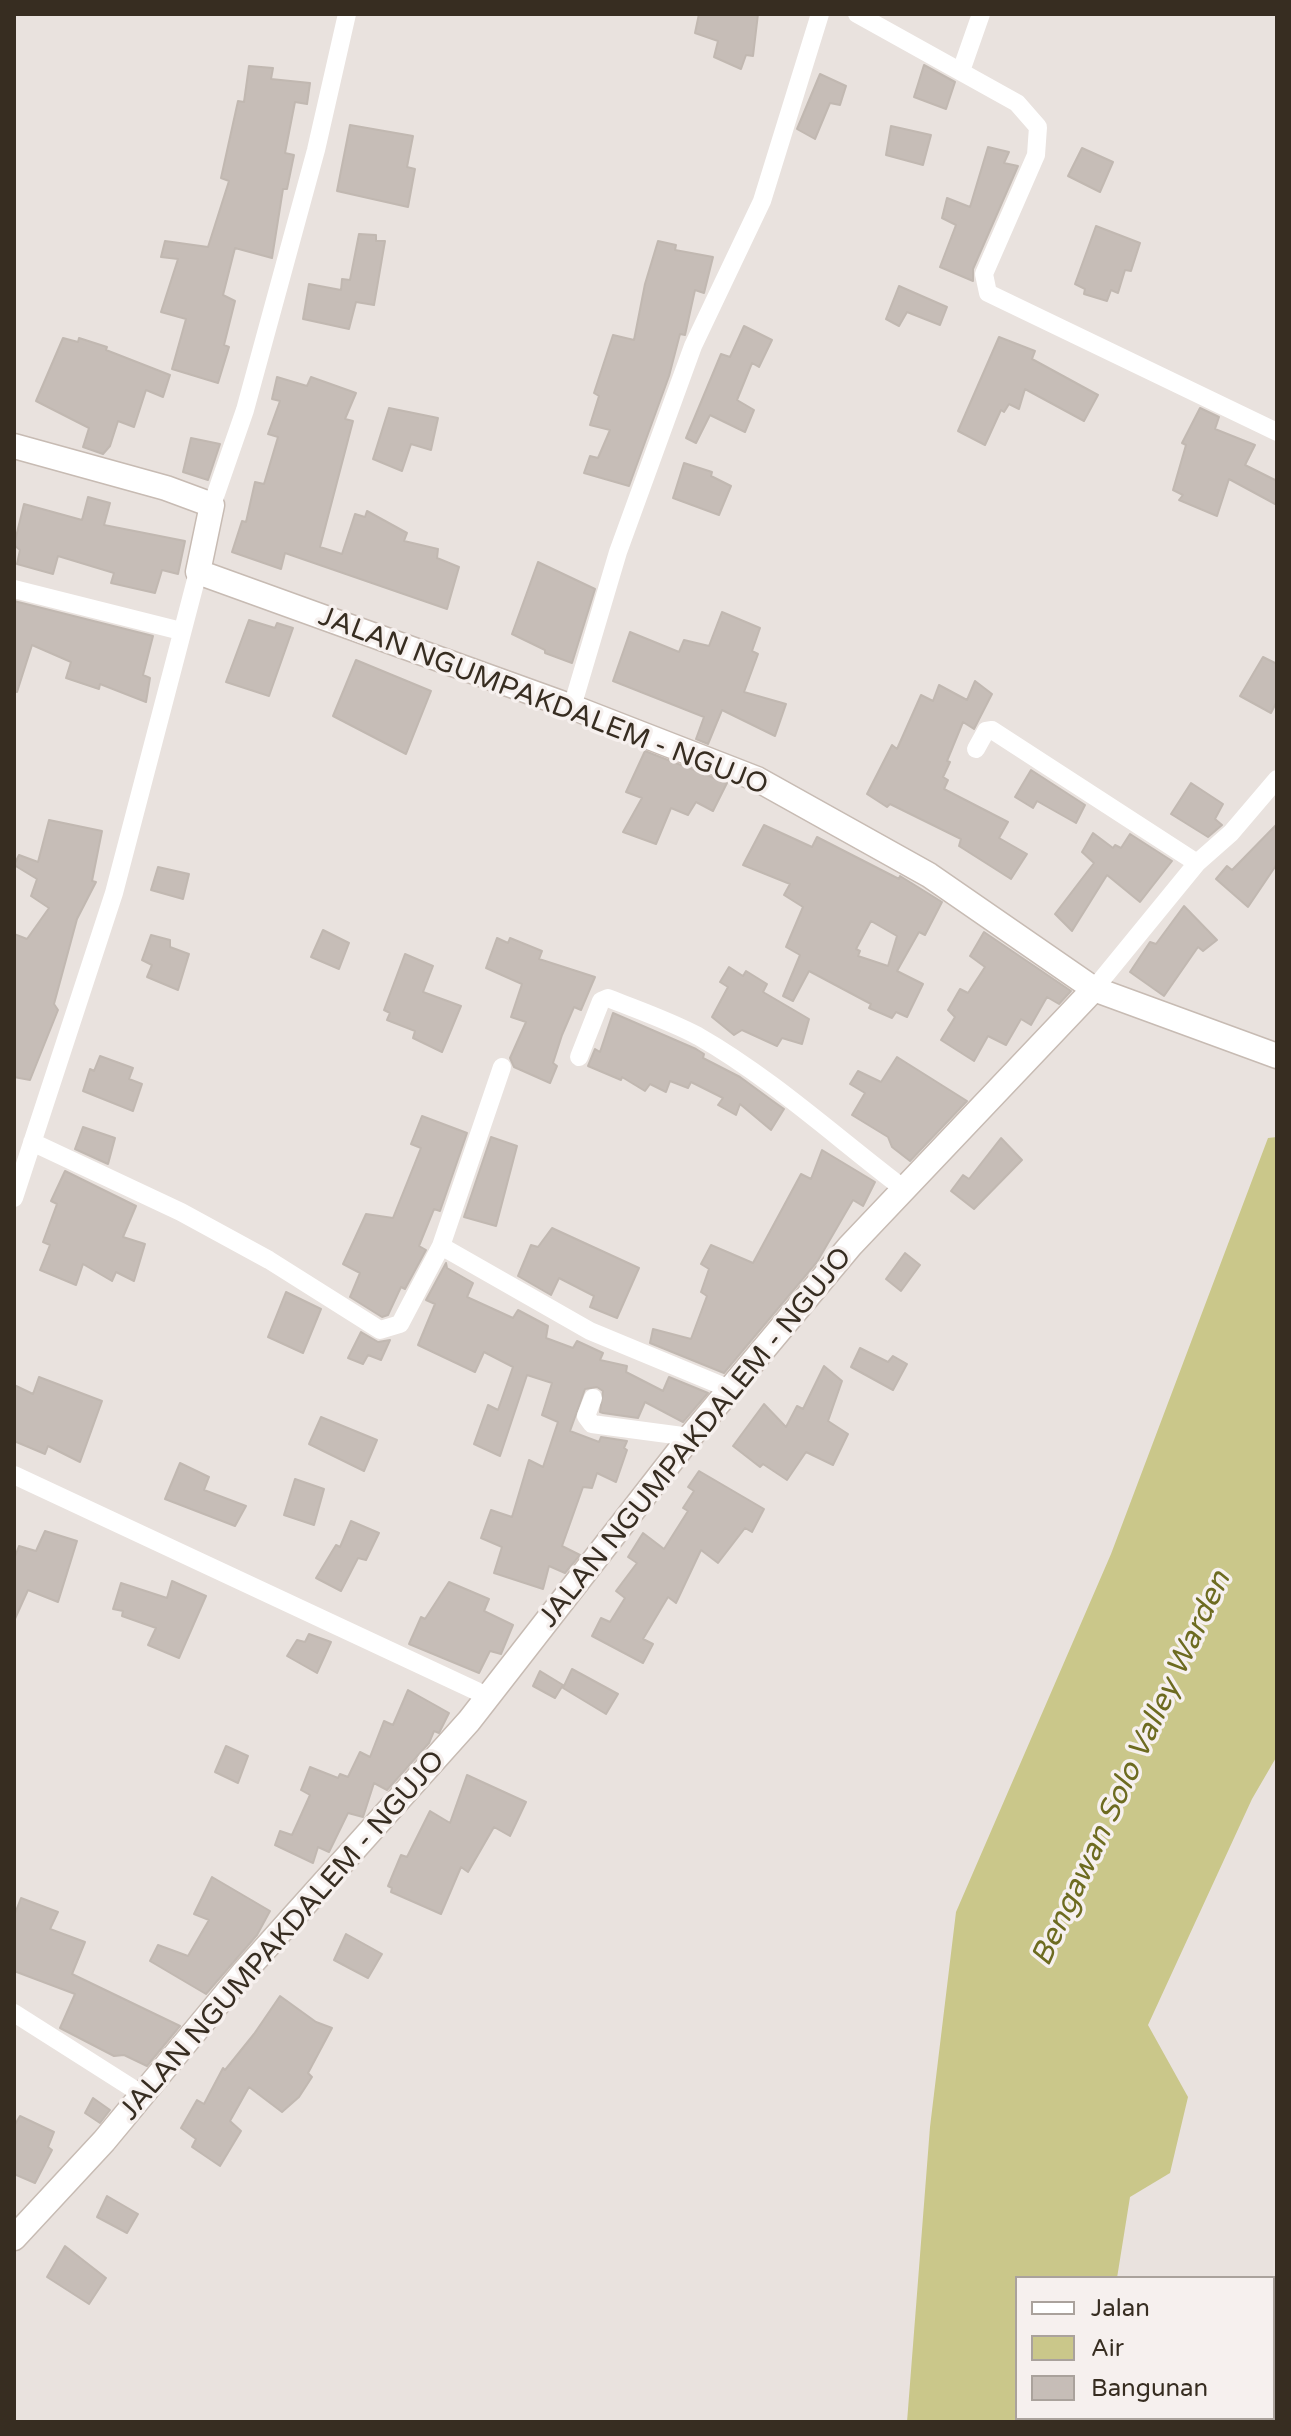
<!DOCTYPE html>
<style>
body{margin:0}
#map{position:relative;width:1291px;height:2436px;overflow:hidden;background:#e9e2de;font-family:"Varela Round",sans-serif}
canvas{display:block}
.frame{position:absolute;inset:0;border:16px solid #372d21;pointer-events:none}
.legend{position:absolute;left:1015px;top:2276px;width:260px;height:144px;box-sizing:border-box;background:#f6f0ee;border:2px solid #aaa29c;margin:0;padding:10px 14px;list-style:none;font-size:24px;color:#372d21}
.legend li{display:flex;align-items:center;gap:16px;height:40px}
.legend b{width:40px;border:2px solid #aaa29c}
</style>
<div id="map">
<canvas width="1291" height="2436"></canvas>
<div class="frame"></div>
<ul class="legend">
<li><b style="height:10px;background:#fff"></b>Jalan</li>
<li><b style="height:22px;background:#cac78a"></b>Air</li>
<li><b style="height:22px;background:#c6bdb7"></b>Bangunan</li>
</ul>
</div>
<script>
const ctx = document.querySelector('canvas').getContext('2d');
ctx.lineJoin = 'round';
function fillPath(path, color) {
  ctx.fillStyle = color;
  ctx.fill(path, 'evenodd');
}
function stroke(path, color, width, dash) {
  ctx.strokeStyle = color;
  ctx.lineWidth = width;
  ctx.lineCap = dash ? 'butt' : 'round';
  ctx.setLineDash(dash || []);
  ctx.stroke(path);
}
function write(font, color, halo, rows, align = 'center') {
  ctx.font = font + ' "Varela Round",sans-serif';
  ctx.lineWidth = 7;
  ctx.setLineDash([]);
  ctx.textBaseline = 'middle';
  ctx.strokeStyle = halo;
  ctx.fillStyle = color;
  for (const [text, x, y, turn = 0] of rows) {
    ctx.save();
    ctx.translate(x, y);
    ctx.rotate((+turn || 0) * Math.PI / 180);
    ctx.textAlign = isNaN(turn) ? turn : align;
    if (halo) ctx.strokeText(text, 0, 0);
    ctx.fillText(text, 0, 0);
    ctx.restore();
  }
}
fillPath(new Path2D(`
 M1277,1137V1756L1252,1799L1148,2025L1188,2097L1170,2173L1130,2197L1117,2278H1017V2418H1095L1094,2422H907L930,2127L956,1912L1111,1554L1268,1138Z`), '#cac78a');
const building = new Path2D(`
 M699,14H758L753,56L746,55L741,69L714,57L718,41L695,33Z
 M924,65L955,82L946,109L914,97Z
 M249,66L273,68L271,79L310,83L307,104L295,102L285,153L294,155L287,189H283L272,258L235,248L223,295L235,301L224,345L229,347L218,383L172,369L186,319L161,312L178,259L161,257L165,241L208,247L229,181L221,178L238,101L244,102Z
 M820,74L846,86L840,105L830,103L815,139L797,129Z
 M350,125L413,136L407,167L415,169L408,207L337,191Z
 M891,126L931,135L923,165L886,155Z
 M988,147L1009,152L1004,163L1018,166L973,269V281L940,267L956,225L942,218L947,198L970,207Z
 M1082,148L1113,162L1100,192L1068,176Z
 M1096,226L1140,243L1131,271L1125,270L1118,293L1111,290L1107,301L1084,294L1085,289L1075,284Z
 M359,234L376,235V241H385L374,305L356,302L349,329L303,319L309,284L341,290L342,279L350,280Z
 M658,241L676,245L675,250L713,257L704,293L695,290L685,335L680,334L669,376L629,486L584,473L590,456L598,458L610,430L590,425L599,396L594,393L613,335L634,340L645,284Z
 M899,286L947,307L940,325L907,312L899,326L886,319Z
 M744,326L772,340L759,367L752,363L737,400L754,410L745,432L710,415L696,443L686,438L721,354L730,357Z
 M999,337L1035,351L1032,359L1098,395L1084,421L1025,389L1019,409L1009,404L1004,412L1001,410L985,445L958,431Z
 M63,338L78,342L79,338L107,347L106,350L170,375L163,397L146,390L134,427L118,421L110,446L103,454L83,447L89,428L36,401Z
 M277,377L307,386L311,377L356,393L345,419L353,421L320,547L342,554L355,514L365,517L367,511L407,533L404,541L438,549L437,558L459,567L447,609L285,553L281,569L232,552L242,521L246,522L255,482L264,484L278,437L268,434L280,401L272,399Z
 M389,408L438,418L431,450L411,444L402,471L373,459Z
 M1200,408L1219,417L1215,429L1255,445L1245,465L1277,481V505L1229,479L1217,516L1179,500L1183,495L1173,490L1186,445L1182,443Z
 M191,438L220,444L208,480L183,472Z
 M684,463L712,472L711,476L731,486L719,515L673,498Z
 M88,497L110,503L104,525L185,541L178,574L162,570L155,593L111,583L114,573L58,556L53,574L17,564L20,550L14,545L24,504L82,520Z
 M538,562L595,589L572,663L545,653V650L512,634Z
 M14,601L153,636L143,675L150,678L146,702L100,684L99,689L66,678L71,662L32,645L17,692L14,691Z
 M722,612L760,628L752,651L758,654L744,692L786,704L775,736L722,710L708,744L696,739L704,717L613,681L630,632L679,652L684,640L709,646Z
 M249,620L275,628L277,623L293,628L269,696L226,682Z
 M1263,657L1277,664V701L1271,713L1240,696Z
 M356,660L431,691L406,754L333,716Z
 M975,681L992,694L974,729L963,722L947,761L950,762L943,777L948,780L944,789L1008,822L999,838L1027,854L1011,879L959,846L961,839L890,804L887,807L867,794L892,745L897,749L921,695L933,701L939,685L967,700Z
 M645,751L727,783L713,811L696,802L688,815L671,808L656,844L623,832L642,798L626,792Z
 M1031,770L1085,805L1076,823L1037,801L1033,808L1015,797Z
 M1191,783L1223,804L1215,819L1222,825L1208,837L1171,814Z
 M49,820L102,831L92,881L96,882L77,919L54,1004L58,1010L30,1080L14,1077V934L27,939L49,908L31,896L37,879L14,865L19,855L38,862Z
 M1277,824V864L1248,907L1216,879L1227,866L1232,870Z
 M764,825L812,847L817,837L899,879L900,876L942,902L925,935L919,932L897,971L923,984L907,1017L896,1012L892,1018L869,1008L871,1004L809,971L793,1001L783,996L800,955L786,947L803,907L784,895L790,884L743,865ZM871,921L897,936L888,966L858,956L860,951L856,949Z
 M1093,833L1113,848L1115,845L1121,848L1130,834L1172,861L1140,902L1107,875L1072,931L1055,914L1094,863L1082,852Z
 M158,867L189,874L183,899L151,890Z
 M1184,906L1217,940L1203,951L1198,947L1164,996L1130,972L1150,942L1156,944Z
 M323,930L349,943L339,969L311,957Z
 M984,932L1071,991L1059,1004L1047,997L1031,1025L1021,1019L1006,1045L988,1036L974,1061L941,1040L955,1017L948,1010L960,989L968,993L985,967L970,956Z
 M151,935L170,940V947L189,954L178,990L147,977L152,965L142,960Z
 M497,938L508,943L510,938L542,951L539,959L595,977L581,1010L574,1007L562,1035L553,1063L557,1066L550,1083L514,1067L510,1058L526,1022L511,1017L522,984L486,968Z
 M405,954L433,966L423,992L461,1006L442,1052L413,1038L415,1031L387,1020L390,1013L384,1010Z
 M729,967L743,976L746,971L767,984L763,992L809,1019L802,1044L782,1038L777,1046L742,1030L734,1035L712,1017L728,987L720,982Z
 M613,1013L696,1049L704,1054L703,1058L740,1077L770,1099L784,1109L771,1130L740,1104L736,1115L718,1105L723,1098L691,1082L688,1088L670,1081L666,1092L650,1084L645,1091L622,1077L621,1080L588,1066L595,1049L600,1052Z
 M100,1056L133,1068L129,1079L142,1084L133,1111L83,1091L90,1069L94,1071Z
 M897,1057L967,1101L910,1161L892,1147L888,1137L852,1115L865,1093L850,1084L858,1071L881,1082Z
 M422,1116L467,1133L440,1211L434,1209L419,1246L426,1250L405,1289L401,1287L388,1315L382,1317L350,1297L360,1273L343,1264L366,1214L393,1218L421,1148L411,1144Z
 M83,1127L115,1138L108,1164L75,1149Z
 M491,1137L517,1146L496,1226L464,1217Z
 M1001,1138L1022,1160L974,1209L951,1191L963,1175L969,1179Z
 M822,1150L875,1182L863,1206L853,1200L817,1262L724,1373L650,1343L653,1329L691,1339L707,1296L701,1292L709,1269L701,1264L711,1245L753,1263L801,1174L811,1179Z
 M65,1171L136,1206L123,1237L145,1244L134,1281L116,1272L112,1281L83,1264L76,1285L40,1270L50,1245L43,1242L57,1204L51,1201Z
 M552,1228L639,1268L617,1318L590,1307L594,1296L559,1278L551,1295L518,1276L531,1245L538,1247Z
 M905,1253L920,1265L901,1291L886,1279Z
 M446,1263L447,1268L473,1283L467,1297L513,1318L518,1310L548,1326L546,1338L573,1348L577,1341L603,1353L600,1360L627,1366L626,1372L663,1391L669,1377L708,1393L683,1422L645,1402L638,1418L603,1413L600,1412L603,1391L597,1387L585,1389L570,1431L599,1442L601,1437L627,1441L624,1448L627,1450L616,1482L597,1473L592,1488L583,1487L562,1546L580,1555L565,1573L549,1566L543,1589L494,1573L502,1547L481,1538L491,1510L512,1517L529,1460L543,1467L558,1422L542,1415L552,1383L527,1375L500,1456L474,1444L488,1405L498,1410L513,1367L484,1352L475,1372L418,1345L435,1304L426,1300Z
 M286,1292L321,1309L303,1353L268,1337Z
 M361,1332L378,1342L390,1340L381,1360L368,1355L363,1364L348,1358Z
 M860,1348L888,1362L893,1356L907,1364L893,1390L851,1367Z
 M824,1366L842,1381L828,1421L848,1434L833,1465L806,1452L787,1480L763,1464L760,1467L733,1446L764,1404L786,1427L797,1406L803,1409Z
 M39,1377L102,1401L80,1462L48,1446L45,1454L14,1441V1385L33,1394Z
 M321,1417L377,1440L364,1471L309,1444Z
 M180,1463L209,1477L204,1490L246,1506L235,1526L165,1499Z
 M699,1471L764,1509L752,1532L745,1528L718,1563L701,1550L676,1603L668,1597L643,1639L653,1644L643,1663L592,1636L601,1618L610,1622L625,1598L616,1591L637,1563L628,1557L643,1533L664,1549L688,1511L683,1508L694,1491L688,1487Z
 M295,1479L324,1489L314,1525L284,1515Z
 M351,1521L379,1533L366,1560L358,1558L341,1591L316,1578L336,1545L340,1547Z
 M45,1531L77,1541L58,1602L28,1590L14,1621V1559L19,1546L36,1551Z
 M172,1581L206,1596L179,1658L148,1645L156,1628L122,1616L123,1611L113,1609L121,1583L167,1598Z
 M449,1582L489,1599L484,1611L513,1625L501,1654L490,1651L479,1673L409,1644L421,1617L425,1619Z
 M309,1634L331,1642L317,1673L287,1656L297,1640L305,1642Z
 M572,1669L618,1694L606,1714L563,1688Z
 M540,1671L563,1685L555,1698L533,1686Z
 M408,1690L449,1713L439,1733L434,1731L429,1743L387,1790L374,1783L363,1817L348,1813L329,1852L318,1847L313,1863L275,1845L280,1831L292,1835L310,1795L301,1790L310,1767L338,1778L340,1774L348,1777L360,1752L370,1757L384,1721L393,1725Z
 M226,1746L248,1756L238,1783L215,1772Z
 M467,1775L526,1802L510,1836L494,1827L468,1872L461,1867L441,1914L391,1892L392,1888L388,1886L401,1855L407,1857L430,1811L450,1823Z
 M212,1877L270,1911L257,1935L206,1994L150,1961L158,1945L188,1956L209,1920L194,1914Z
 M21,1898L58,1912L50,1929L85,1942L72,1974L180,2026L147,2066L124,2055L114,2056L60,2028L75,1994L14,1971V1916Z
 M346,1934L382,1954L368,1978L334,1960Z
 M280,1996L316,2022L332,2028L308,2073L312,2077L299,2097L282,2112L249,2087L230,2121L241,2131L220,2166L192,2147L196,2139L181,2128L197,2100L204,2104L223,2068L225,2070L254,2034Z
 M93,2098L110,2110L100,2123L85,2113Z
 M20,2116L54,2132L48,2147L52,2150L35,2183L14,2174V2126Z
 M107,2196L138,2214L127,2233L97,2217Z
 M65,2246L106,2278L89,2304L47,2277Z`);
fillPath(building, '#c6bdb7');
stroke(building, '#c1b8b1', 2);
const secondary = new Path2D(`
 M14,446L166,488L212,505L198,572L572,707L757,779L929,875L1094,989L1277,1056
 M14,2238L104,2141L245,1971L469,1721L690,1437L850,1246L1094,989`);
stroke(secondary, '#c7bbb3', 27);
stroke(new Path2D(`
 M857,14L1017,103L1038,127L1036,155L984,274L988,293L1277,432
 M961,71L981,14
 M212,505L245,410L316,150L347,14
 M14,589L181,631
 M572,707L618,552L693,346L762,201L820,14
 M976,749L986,731L992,730L1197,863
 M1094,989L1197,863L1231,833L1277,779
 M579,1057L601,1001L608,998C638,1010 670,1021 698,1036C770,1077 838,1139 904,1189
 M32,1142L181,1212L269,1260L380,1330L400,1324L441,1246L590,1331L730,1389
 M14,1198L114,893L198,572
 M441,1246L502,1067
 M593,1398L586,1416L592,1424L690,1437
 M14,1475L487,1696
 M14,2013L143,2095`), '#fff', 18);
stroke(secondary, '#fff', 24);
write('28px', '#372d21', '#f6f0ee', [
 ["JALAN NGUMPAKDALEM - NGUJO",543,702,21],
 ["JALAN NGUMPAKDALEM - NGUJO",696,1438,-51],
 ["JALAN NGUMPAKDALEM - NGUJO",283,1936,-49]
]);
write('italic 30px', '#6d6b20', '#f6f0ee', [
 ["Bengawan Solo Valley Warden",1132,1769,-65]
]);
</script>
